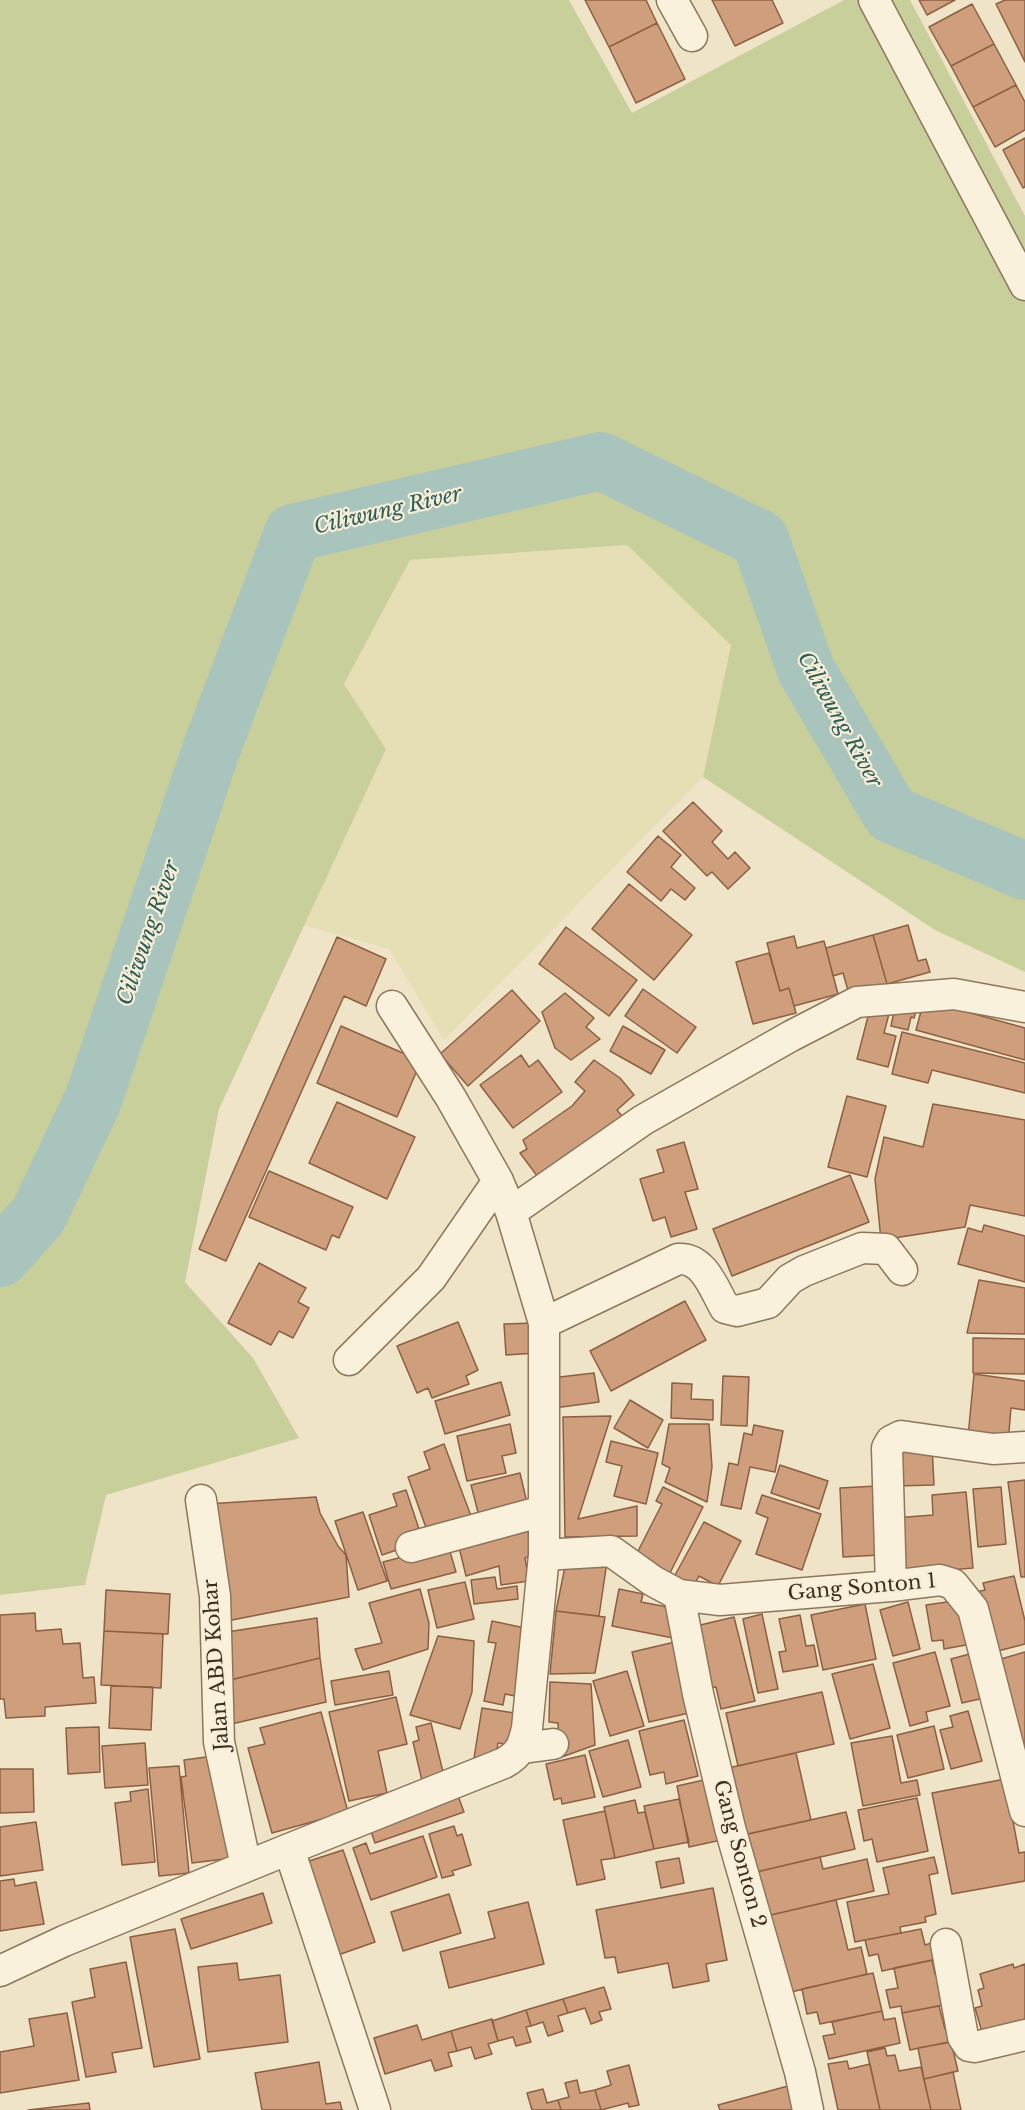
<!DOCTYPE html>
<style>
body{margin:0}
canvas{display:block;background:#f0e4c8}
</style>
<canvas width="1025" height="2110"></canvas>
<script>
const ctx = document.querySelector('canvas').getContext('2d');
ctx.lineJoin = 'round';
function fillPath(path, color) {
  ctx.fillStyle = color;
  ctx.fill(path, 'evenodd');
}
function stroke(path, color, width, dash) {
  ctx.strokeStyle = color;
  ctx.lineWidth = width;
  ctx.lineCap = dash ? 'butt' : 'round';
  ctx.setLineDash(dash || []);
  ctx.stroke(path);
}
function write(font, color, halo, rows, align = 'center') {
  ctx.font = font + ' "Libre Baskerville",serif';
  ctx.lineWidth = 4.5;
  ctx.setLineDash([]);
  ctx.textBaseline = 'middle';
  ctx.strokeStyle = halo;
  ctx.fillStyle = color;
  for (const [text, x, y, turn = 0] of rows) {
    ctx.save();
    ctx.translate(x, y);
    ctx.rotate((+turn || 0) * Math.PI / 180);
    ctx.textAlign = isNaN(turn) ? turn : align;
    if (halo) ctx.strokeText(text, 0, 0);
    ctx.fillText(text, 0, 0);
    ctx.restore();
  }
}
fillPath(new Path2D(`
 M627,545L731,644L703,777L444,1040L389,949L303,925L386,749L344,684L410,560Z`), '#e6deb5');
fillPath(new Path2D(`
 M0,0H569L632,113L844,0H910L1025,216V972L935,930L703,777L731,645L627,545L410,560L344,684L386,749L219,1109L185,1282L253,1358L299,1438L106,1495L85,1585L0,1595Z`), '#c9cf9b');
stroke(new Path2D(`
 M0,1258L38,1216L93,1100L211,750L293,533L601,461L760,539L806,670L891,814L1025,871`), '#a9c4bc', 58);
const building = new Path2D(`
 M585,0H646L657,23L609,47Z
 M712,0H772L783,23L735,46Z
 M919,0H955L927,15Z
 M1005,0H1025V62L996,4Z
 M972,4L994,44L951,66L929,27Z
 M657,23L685,79L636,103L609,47Z
 M994,44L1016,85L973,107L951,66Z
 M1016,85L1025,102V130L995,147L973,107Z
 M1025,138V187L1023,188L1003,150Z
 M693,802L722,831L712,842L728,859L735,852L750,868L728,889L712,872L707,876L663,831Z
 M658,836L681,855L671,867L695,888L685,900L671,889L661,901L627,872Z
 M629,884L692,935L654,980L592,929Z
 M908,925L918,961L926,959L930,972L887,984L873,935Z
 M566,927L637,980L609,1016L539,964Z
 M873,935L887,984L849,994L843,973L833,976L826,948Z
 M794,936L797,948L824,941L838,994L794,1006L789,988L780,991L767,943Z
 M337,937L386,959L366,1006L344,996L226,1261L199,1249Z
 M769,953L780,991L789,988L796,1013L753,1024L736,962Z
 M643,989L696,1027L677,1053L625,1016Z
 M512,990L540,1021L468,1086L440,1054Z
 M565,993L594,1018L586,1027L600,1039L571,1060L555,1048L542,1012Z
 M924,1000L1025,1028V1060L916,1030Z
 M871,1005L890,1010L884,1033L896,1036L888,1067L857,1059Z
 M895,1007L916,1011L914,1018L911,1017L908,1030L891,1026Z
 M341,1026L421,1061L397,1117L317,1083Z
 M623,1026L665,1050L651,1074L610,1051Z
 M902,1032L1025,1063V1093L932,1070L928,1083L892,1074Z
 M521,1055L529,1067L538,1060L562,1092L513,1128L480,1085Z
 M594,1060L620,1078L634,1095L617,1110L627,1122L544,1185L520,1153L527,1149L523,1140L572,1106L585,1091L575,1082Z
 M847,1096L886,1106L867,1177L828,1167Z
 M337,1102L415,1137L387,1199L309,1163Z
 M933,1104L1025,1120V1216L970,1205L965,1227L881,1240L875,1179L884,1137L923,1147Z
 M684,1142L698,1189L685,1192L697,1229L671,1237L665,1217L653,1221L640,1179L664,1172L657,1150Z
 M269,1171L353,1207L339,1238L332,1235L326,1250L249,1217Z
 M850,1175L869,1222L732,1276L713,1229Z
 M984,1225L1025,1236V1282L958,1264L968,1228L982,1232Z
 M259,1263L306,1288L298,1302L309,1308L293,1338L279,1331L271,1345L228,1323Z
 M979,1280L1025,1288V1334L967,1333Z
 M685,1301L706,1340L611,1391L590,1351Z
 M458,1322L478,1370L466,1376L469,1384L432,1398L428,1388L417,1393L397,1346Z
 M535,1323L537,1353L506,1355L504,1324Z
 M973,1338L1025,1339V1374L973,1373Z
 M594,1373L599,1402L554,1408L551,1378Z
 M974,1374L1025,1381V1410L1011,1408L1008,1443L968,1437Z
 M723,1376L749,1377L747,1426L721,1425Z
 M501,1382L510,1415L445,1434L435,1401Z
 M672,1383L692,1384L691,1399L713,1400V1420L671,1418Z
 M630,1400L663,1420L648,1448L614,1428Z
 M611,1416L578,1519L637,1506V1536L565,1537L563,1417Z
 M510,1424L516,1453L502,1456L506,1473L467,1481L457,1436Z
 M669,1424H709L712,1467L707,1502L665,1482L670,1468L662,1464Z
 M754,1425L783,1431L775,1472L750,1467L741,1509L721,1505L729,1463L738,1465L744,1433L752,1435Z
 M611,1441L658,1453L646,1504L614,1496L622,1466L606,1462Z
 M444,1444L474,1524L430,1539L408,1477L430,1469L424,1452Z
 M932,1446L934,1485L896,1486L894,1447Z
 M780,1465L828,1481L819,1509L771,1493Z
 M520,1473L527,1503L481,1524L471,1485Z
 M1025,1480V1577H1021L1008,1482Z
 M877,1486L880,1555L843,1557L840,1488Z
 M663,1487L703,1507L667,1579L635,1557L662,1504L656,1501Z
 M1001,1487L1006,1544L978,1547L973,1489Z
 M406,1490L423,1541L382,1555L369,1515L397,1506L393,1494Z
 M966,1492L973,1568L899,1574L894,1518L933,1515L932,1495Z
 M762,1495L821,1514L802,1570L756,1554L768,1518L756,1513Z
 M316,1497L320,1513L338,1546L346,1555L349,1597L227,1621L207,1504Z
 M363,1512L387,1581L358,1590L335,1521Z
 M535,1518L540,1552L525,1558L529,1581L501,1585L499,1566L466,1576L459,1547Z
 M704,1522L741,1541L718,1586L699,1576L693,1587L674,1577Z
 M448,1545L456,1572L391,1589L383,1562Z
 M608,1555L599,1616L556,1611L567,1557Z
 M1014,1576L1025,1621V1644L998,1651L972,1593L985,1590L983,1583Z
 M495,1577L497,1589L517,1586L518,1599L474,1604L471,1580Z
 M465,1582L474,1619L437,1628L428,1590Z
 M420,1589L429,1623L428,1649L363,1670L355,1649L382,1643L369,1603Z
 M619,1589L643,1594L641,1602L678,1609L673,1638L612,1626Z
 M106,1590L170,1594L168,1634L104,1631Z
 M954,1601L956,1612L971,1610L977,1643L944,1649L943,1640L932,1641L926,1605Z
 M908,1602L920,1649L893,1656L880,1610Z
 M865,1604L876,1659L823,1670L811,1615Z
 M556,1611L605,1617L595,1673L550,1674Z
 M35,1613L36,1631L61,1629L63,1644L80,1643L83,1678L94,1677L96,1703L45,1707V1716L6,1718L4,1699H0V1615Z
 M762,1614L778,1689L758,1693L743,1619Z
 M800,1615L806,1646L814,1645L818,1666L783,1672L779,1652L786,1651L779,1619Z
 M734,1617L755,1701L721,1709L716,1687L707,1688L692,1627Z
 M317,1618L320,1658L226,1681L227,1632Z
 M492,1621L534,1630L520,1697L505,1694L503,1705L484,1701L496,1643L488,1642Z
 M104,1631L163,1634L161,1688L101,1685Z
 M438,1636L474,1641L472,1692L460,1729L410,1715Z
 M675,1642L698,1711L649,1722L632,1652Z
 M935,1652L950,1706L926,1712L928,1721L910,1726L893,1663Z
 M1025,1652V1748L1014,1751L1001,1659Z
 M973,1653L984,1698L962,1703L951,1659Z
 M320,1658L326,1702L223,1726L226,1681Z
 M873,1664L890,1728L850,1739L832,1674Z
 M389,1671L393,1695L335,1705L331,1681Z
 M627,1671L644,1726L610,1736L593,1681Z
 M550,1682L591,1684L595,1745L559,1758L558,1723L549,1722Z
 M111,1686L153,1687L151,1730L109,1728Z
 M822,1692L834,1744L738,1766L726,1713Z
 M396,1697L407,1744L378,1751L387,1793L349,1801L329,1712Z
 M482,1708L521,1714L516,1746L498,1743L495,1762L474,1758Z
 M968,1711L982,1761L951,1769L940,1730L953,1727L950,1716Z
 M321,1712L348,1812L272,1833L248,1748L265,1744L260,1728Z
 M684,1720L698,1776L666,1784L664,1772L650,1775L639,1731Z
 M431,1723L444,1776L422,1781L413,1742L419,1740L416,1727Z
 M934,1726L944,1769L908,1778L897,1735Z
 M99,1727L100,1772L68,1774L66,1728Z
 M892,1736L901,1783L917,1780L920,1795L863,1806L851,1743Z
 M628,1740L641,1787L603,1797L589,1751Z
 M145,1743L148,1785L105,1788L102,1746Z
 M796,1753L811,1820L735,1837L719,1770Z
 M221,1755L233,1858L192,1863L181,1777L186,1776L184,1760Z
 M585,1755L595,1797L562,1804L561,1798L554,1800L546,1764Z
 M179,1766L189,1873L159,1876L149,1768Z
 M0,1769H33L34,1812L0,1813Z
 M1005,1779L1019,1853L1025,1852V1881L952,1894L932,1793Z
 M704,1780L726,1839L689,1847L677,1786Z
 M148,1789L155,1862L122,1865L115,1803L131,1801L130,1792Z
 M457,1793L464,1812L375,1843L368,1823Z
 M917,1798L928,1851L877,1862L872,1839L864,1841L858,1810Z
 M679,1799L689,1842L654,1849L644,1806Z
 M635,1800L638,1813L645,1812L654,1849L615,1858L604,1807Z
 M605,1811L615,1858L601,1860L605,1879L577,1885L563,1820Z
 M846,1812L855,1849L752,1873L743,1835Z
 M36,1822L43,1870L0,1876V1827Z
 M454,1826L457,1836L462,1834L471,1865L452,1871L454,1875L442,1878L429,1834Z
 M423,1836L437,1877L371,1900L353,1848L366,1843L370,1854Z
 M343,1850L375,1942L338,1955L306,1862Z
 M820,1857L823,1869L867,1859L874,1891L762,1917L752,1873Z
 M934,1857L938,1873L929,1875L936,1914L925,1917L926,1922L900,1927L901,1933L855,1942L847,1902L889,1894L883,1868Z
 M679,1858L684,1883L661,1888L656,1862Z
 M14,1879L15,1886L36,1882L44,1924L0,1931V1881Z
 M713,1888L727,1960L706,1964L709,1981L673,1988L668,1963L618,1973L615,1957L605,1958L596,1910Z
 M263,1893L272,1923L191,1949L181,1919Z
 M449,1894L461,1933L403,1951L391,1912Z
 M836,1900L848,1950L861,1947L867,1974L791,1992L762,1917Z
 M528,1902L544,1964L449,1988L440,1952L495,1938L488,1912Z
 M175,1929L200,2059L154,2067L130,1937Z
 M921,1929L925,1945L935,1942L938,1959L882,1971L878,1954L869,1956L865,1940Z
 M932,1960L935,1974L945,1972L943,2005L902,2013L901,2006L890,2008L886,1990L898,1988L894,1968Z
 M126,1962L142,2048L112,2053L116,2072L86,2077L72,2002L95,1997L90,1969Z
 M237,1963L239,1980L280,1975L288,2042L208,2052L198,1967Z
 M1013,1964L1014,1968L1025,1964V2030L985,2042L975,2008L982,2006L978,1990L984,1988L980,1974Z
 M873,1973L882,2011L820,2024L817,2012L807,2014L802,1989Z
 M604,1987L611,2009L599,2012L602,2020L591,2024L585,2008L568,2013L563,1999Z
 M563,1999L568,2013L558,2016L563,2031L548,2036L543,2022L531,2026L526,2010Z
 M939,2006L945,2029L955,2027L958,2040L910,2050L902,2013Z
 M526,2010L531,2026L526,2027L531,2042L516,2046L513,2037L498,2041L492,2021Z
 M882,2011L884,2020L895,2018L900,2043L829,2059L823,2036L835,2034L832,2022Z
 M67,2013L79,2080L0,2093V2052L34,2046L29,2019Z
 M492,2019L498,2041L488,2044L492,2054L475,2059L471,2047L457,2051L451,2031Z
 M417,2025L422,2040L451,2031L457,2051L448,2053L452,2066L435,2071L431,2060L385,2074L374,2038Z
 M951,2042L958,2071L924,2079L918,2048Z
 M885,2048L887,2056L895,2055L899,2071L921,2067L931,2110H880L867,2052Z
 M847,2061L849,2069L870,2064L880,2110H838L828,2064Z
 M319,2062L326,2104L340,2102L342,2110H262L255,2073Z
 M629,2065L639,2105L629,2107L628,2103L601,2110L595,2090L611,2085L607,2071Z
 M953,2072L961,2110H931L924,2079Z
 M577,2080L580,2093L595,2090L601,2110H561L558,2100L569,2097L565,2083Z
 M788,2086L791,2099L805,2110H720L718,2105Z
 M543,2089L547,2103L558,2100L561,2110H532L527,2093Z
 M89,2103L90,2110H28Z`);
fillPath(building, '#cf9f7d');
stroke(building, '#8d5f41', 1.5);
const street = new Path2D(`
 M672,0L692,36
 M874,0L1025,285
 M511,1212L643,1120L791,1036L857,1002L954,994L1025,1007
 M544,1323L678,1259C704,1257 714,1289 725,1308L737,1311L768,1303L790,1279L804,1271L862,1248L886,1249L902,1270
 M349,1360L431,1278L498,1181
 M201,1500L215,1596L219,1742L246,1866
 M411,1547L543,1511
 M544,1555L611,1551L653,1581L679,1595L720,1600L891,1586L940,1580L953,1584L973,1609L1025,1811
 M891,1586L887,1448L891,1441L901,1436L993,1449L1025,1447
 M679,1595L698,1694L730,1828L800,2072L808,2110
 M523,1748L553,1744
 M289,1849L504,1763C520,1754 523,1746 527,1728L544,1555V1323L511,1212L498,1181L451,1098L392,1006
 M946,1944L963,2037L969,2046L975,2047L1025,2035
 M0,1971L64,1941L289,1849L375,2110`);
stroke(street, '#8d765c', 33);
stroke(street, '#faf1dc', 30);
write('20px', '#3d2e20', '#f7eed8', [
 ["Gang Sonton 1",862,1588,-5],
 ["Jalan ABD Kohar",217,1665,-94],
 ["Gang Sonton 2",739,1854,75]
]);
write('italic 21px', '#2f5d5a', '#f7eed8', [
 ["Ciliwung River",388,511,-13],
 ["Ciliwung River",839,720,61],
 ["Ciliwung River",149,933,-71]
]);
</script>
